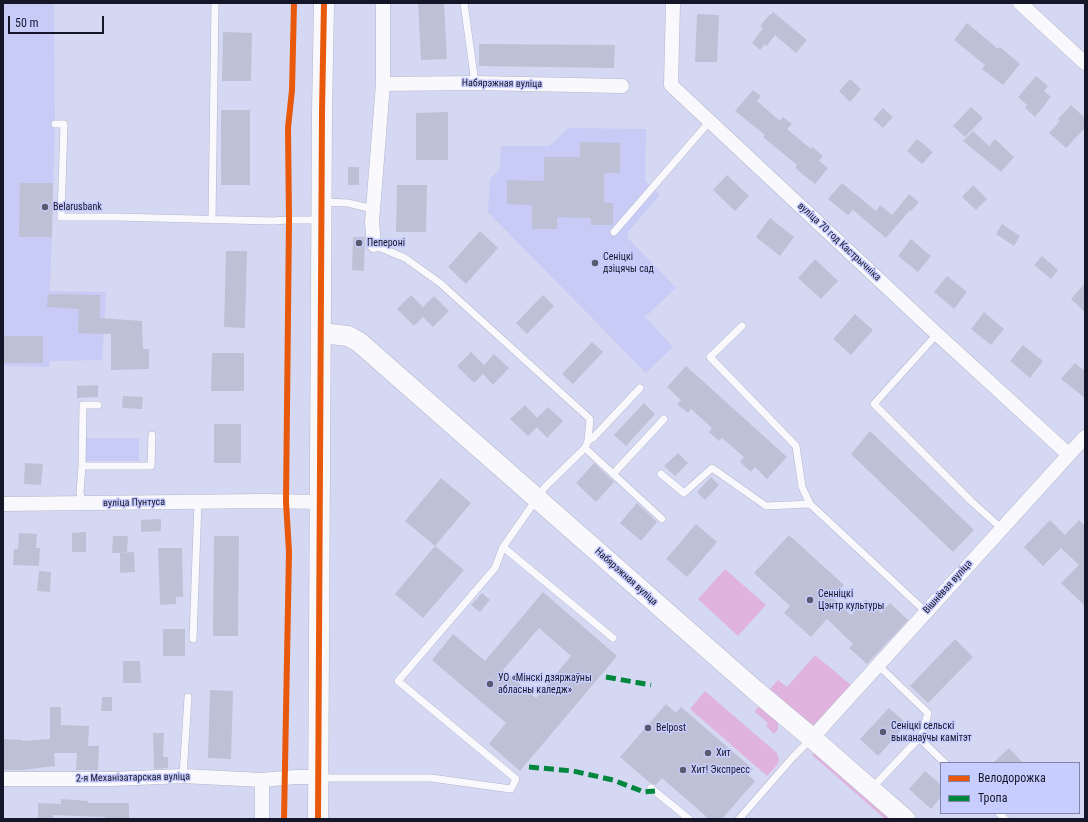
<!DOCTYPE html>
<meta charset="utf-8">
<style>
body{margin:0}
#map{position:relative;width:1088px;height:822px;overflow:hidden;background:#d5d8f2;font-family:"Roboto Condensed",sans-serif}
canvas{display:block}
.frame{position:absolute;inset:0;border:4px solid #151628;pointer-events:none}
.legend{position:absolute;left:940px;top:762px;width:140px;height:52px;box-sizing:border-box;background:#c8cdff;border:1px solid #8084a9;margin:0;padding:5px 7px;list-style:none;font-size:12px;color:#151628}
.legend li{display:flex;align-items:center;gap:8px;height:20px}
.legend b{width:20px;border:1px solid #8084a9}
.scale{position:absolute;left:8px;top:16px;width:96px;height:18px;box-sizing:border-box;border:2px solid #151628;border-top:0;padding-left:5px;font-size:12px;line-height:14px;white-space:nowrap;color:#151628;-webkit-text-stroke:3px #c8cdff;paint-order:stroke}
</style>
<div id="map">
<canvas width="1088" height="822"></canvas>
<div class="frame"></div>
<ul class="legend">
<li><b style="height:5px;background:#e8590c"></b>Велодорожка</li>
<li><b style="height:5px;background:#00873e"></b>Тропа</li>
</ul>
<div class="scale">50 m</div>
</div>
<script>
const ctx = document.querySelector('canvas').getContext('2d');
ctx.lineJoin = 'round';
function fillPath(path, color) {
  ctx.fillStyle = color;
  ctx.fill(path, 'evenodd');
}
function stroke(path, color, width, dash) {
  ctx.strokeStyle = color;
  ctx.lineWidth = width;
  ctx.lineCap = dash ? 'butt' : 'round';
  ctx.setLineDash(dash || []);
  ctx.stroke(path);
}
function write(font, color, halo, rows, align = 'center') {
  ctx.font = font + ' "Roboto Condensed",sans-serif';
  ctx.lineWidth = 3;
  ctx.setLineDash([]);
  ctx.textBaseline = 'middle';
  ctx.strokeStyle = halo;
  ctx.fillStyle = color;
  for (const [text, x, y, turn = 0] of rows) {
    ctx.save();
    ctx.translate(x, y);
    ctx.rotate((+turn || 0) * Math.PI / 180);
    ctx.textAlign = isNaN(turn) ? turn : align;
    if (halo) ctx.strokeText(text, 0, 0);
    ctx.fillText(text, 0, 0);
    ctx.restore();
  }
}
fillPath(new Path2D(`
 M3,3H54L55,124L50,291L106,292L102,360L50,361L49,367L3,366Z
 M569,128L646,129L645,181L660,195L628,232V238L676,288L645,317L673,347L646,373L488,212L490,179L500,168L501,146H549Z
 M85,438H139V461H85Z`), '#c7cbf6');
fillPath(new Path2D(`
 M725,569L766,605L738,636L698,599Z
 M815,655L852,686L815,728L770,689L778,680L787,687Z
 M705,691L777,753L779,760L778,764L767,776L690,709Z
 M759,707H760L778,723V729L774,734L766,726L768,723L755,712L756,709Z
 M818,749L898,819H885L812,755Z`), '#dfb3dd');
fillPath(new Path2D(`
 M418,3H444L447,59L421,60Z
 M773,12L807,40L796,53L775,35L767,46L765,44L760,50L752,43L763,28L760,26L770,14L771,15Z
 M697,14L719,15L717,62H695Z
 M967,23L998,49L1000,47L1020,64L1003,85L982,69L985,65L954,40Z
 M223,32L252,33L251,81H222Z
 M479,44L615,45L614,68L479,66Z
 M1036,76L1048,86L1044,91L1051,97L1035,117L1025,108L1027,105L1018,97Z
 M850,79L861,89L850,102L839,91Z
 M753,90L761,96L757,101L780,121L783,117L792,124L787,129L811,149L812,147L823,156L819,161L828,168L815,184L795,168L797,165L763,137L765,135L735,111Z
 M1071,105L1085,118V128L1066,148L1049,133L1060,121L1058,119Z
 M971,107L983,118L965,137L953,126Z
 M883,108L893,117L883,128L873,119Z
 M221,110H250V185H221Z
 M448,112V160H416V113Z
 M973,131L989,146L995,139L1014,157L1001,172L963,141Z
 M917,139L933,152L922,164L907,151Z
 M580,142L620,143V173H604V203H613V225H591V218L557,217V229H532V205L507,204V180L544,181V157H580Z
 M348,167H359V185H348Z
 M727,175L749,196L735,211L713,190Z
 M20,183H53L52,237H19Z
 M842,183L876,211L880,205L892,215L909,194L919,202L911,211L910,210L886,238L853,210L848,215L828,199Z
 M397,185H427L426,232H396Z
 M973,185L987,199L976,210L962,197Z
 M770,218L794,237L780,256L756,237Z
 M1002,224L1020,236L1014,246L996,234Z
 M480,231L498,248L466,284L448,267Z
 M353,237H365L364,271L352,270Z
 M911,239L931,256L918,272L898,256Z
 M226,251H247L245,328L224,327Z
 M1042,256L1058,270L1051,279L1034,265Z
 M815,259L838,281L821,299L798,278Z
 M947,276L967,292L954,309L934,292Z
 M1085,283V312L1071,299Z
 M48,294L100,295V318L142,321L143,349H149V369L111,370V334L78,333L79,309L47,307Z
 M411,295L423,307L434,296L449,311L433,327L423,317L414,326L397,309Z
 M543,295L554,306L527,334L516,323Z
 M984,312L1004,329L991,345L971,329Z
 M855,314L873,330L851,355L833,339Z
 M4,336H43V363H4Z
 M592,342L603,352L573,384L562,374Z
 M1023,345L1043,361L1030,378L1010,361Z
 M471,352L484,365L494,354L509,368L493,385L483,374L474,383L457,366Z
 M212,353H244V391H211Z
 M1075,363L1085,371V398L1061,379Z
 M686,366L787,457L767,479L755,467L751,472L740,462L744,457L722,438L719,441L709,432L712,428L691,409L688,413L677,404L681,400L667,387Z
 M98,385V397L77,398V386Z
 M123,396L143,397L142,409L122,408Z
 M644,403L655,414L626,446L614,435Z
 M525,405L537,418L548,407L563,421L547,438L537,427L528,436L510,419Z
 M214,424H241V463H214Z
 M870,431L974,530L953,552L851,454Z
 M678,453L688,463L675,476L664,466Z
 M25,463L43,464L41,485L24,484Z
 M594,463L614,482L596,502L576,483Z
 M711,477L719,485L705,500L697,492Z
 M441,478L471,503L435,546L405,521Z
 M637,503L657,522L641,541L620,523Z
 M161,519V531L141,532V520Z
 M1050,520L1065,535L1079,520L1085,526V606L1061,583L1079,565L1061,548L1043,566L1024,547Z
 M696,524L717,542L687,577L666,559Z
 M86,532V552H72V533Z
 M19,533L37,534L36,548H40L39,566L13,565L14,549H18Z
 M789,535L844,585L832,597L851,615L866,599L881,613L890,603L908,620L867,664L849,648L853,644L827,619L811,637L784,613L790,606L754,573Z
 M113,536H128L127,553H112Z
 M214,536H239L238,636H213Z
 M435,546L464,570L423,618L395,594Z
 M158,548H182L183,597H176V604L160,605Z
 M134,552L135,572L120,573V553Z
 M39,571L51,572L50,592L37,591Z
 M543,592L617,656L520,771L489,744L506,723L432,660L453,634L485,661ZM539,628L571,656L536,698L503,670Z
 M482,593L490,600L480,612L471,605Z
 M163,629H185V656H163Z
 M955,639L973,657L928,703L910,686Z
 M123,661H140L141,683H123Z
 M210,690L233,691L231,759L208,758Z
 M102,697H112V711H101Z
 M666,704L676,713L681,707L753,769L748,775L755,781L722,819H709L662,778L656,785L650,783L620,757Z
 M50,707H61V725L89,726L88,746H99L98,770H76L77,753H54L55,766L21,770H3L4,739L22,740V741L50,739Z
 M889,708L907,724L878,756L860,739Z
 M153,733H164L163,757H168V768L154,769Z
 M1009,748L1023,763H993Z
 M925,771L941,785V797L931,809L909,789Z
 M61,799L88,801V803H129V819H105V817L53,815V819H38V803L61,804Z`), '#bec0d5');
const lane = new Path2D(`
 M464,3L475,83
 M55,124H64L61,217H116L272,221L289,220H320
 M322,202L348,203L373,209
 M212,220L215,3
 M614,232L710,121
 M374,245L405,258L440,283L590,419L588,441L585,448L662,519
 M742,326L710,357L796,446L802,487L810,504L926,612
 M937,334L874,404L971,501L1001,528
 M588,441L593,438L640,388
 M585,448L545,487L503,547L613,638
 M82,466L83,405H98
 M613,474L664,419
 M661,474L684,493L712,468L766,506L810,504
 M82,504L80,492L82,466H151L152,435
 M193,639L198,502
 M919,738L945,763
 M183,776L188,697
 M320,778H431L511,789L516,779L398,681L495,568L503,547
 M651,788L689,819
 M872,788L922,735L928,713L878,665
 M999,813L1005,819
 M739,819L793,757L811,739`);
const street = new Path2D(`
 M673,3L671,85L937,334L1068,454
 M1020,3L1085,63
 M383,84L475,83L622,86
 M374,245L372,222L383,84V3
 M3,504L264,501L319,502
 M812,738L1085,437
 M3,779H112L183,776L262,780L295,777H318
 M262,819V780`);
const secondary = new Path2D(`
 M321,333L348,336L359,342L756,691L812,738L905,819
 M318,819L322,112L324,3`);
stroke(lane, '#b3b5ca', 8);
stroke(street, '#b3b5ca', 15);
stroke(secondary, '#b3b5ca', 21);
stroke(lane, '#f9f9fd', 7);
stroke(street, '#f9f9fd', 14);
stroke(secondary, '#f9f9fd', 20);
stroke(new Path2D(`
 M606,677L651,685
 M529,767L573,771L613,780L644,792L655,791`), '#00873e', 5, [10, 5]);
stroke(new Path2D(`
 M284,819L289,552L286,502L289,220L288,128L292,90L294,3
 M318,819L322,112L324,3`), '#e8590c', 6);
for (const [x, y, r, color] of [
 [45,207,4,"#585a6f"],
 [359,243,4,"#585a6f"],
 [595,263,4,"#585a6f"],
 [810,600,4,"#585a6f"],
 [490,684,4,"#585a6f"],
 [648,728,4,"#585a6f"],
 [883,732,4,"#585a6f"],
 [708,753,4,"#585a6f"],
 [683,770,4,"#585a6f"]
]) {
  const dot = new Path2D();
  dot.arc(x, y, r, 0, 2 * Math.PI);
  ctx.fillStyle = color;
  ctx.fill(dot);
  stroke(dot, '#c8cdff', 1.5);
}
write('10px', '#151628', '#c8cdff', [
 ["Набярэжная вуліца",502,84,1],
 ["вуліца 70 год Кастрычніка",839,242,43],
 ["вуліца Пунтуса",134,503,-1],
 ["Набярэжная вуліца",626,577,42],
 ["Вішнёвая вуліца",948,587,-48],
 ["2-я Механізатарская вуліца",133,778,-1]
]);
write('10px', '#151628', '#c8cdff', [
 ["Belarusbank",53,207],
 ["Пепероні",367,243],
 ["Сеніцкі",603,257],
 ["дзіцячы сад",603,269],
 ["Сенніцкі",818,594],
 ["Цэнтр культуры",818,606],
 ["УО «Мінскі дзяржаўны",498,678],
 ["абласны каледж»",498,690],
 ["Сеніцкі сельскі",891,726],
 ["выканаўчы камітэт",891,738],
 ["Belpost",656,728],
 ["Хит",716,753],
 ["Хит! Экспресс",691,770]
], 'left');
</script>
